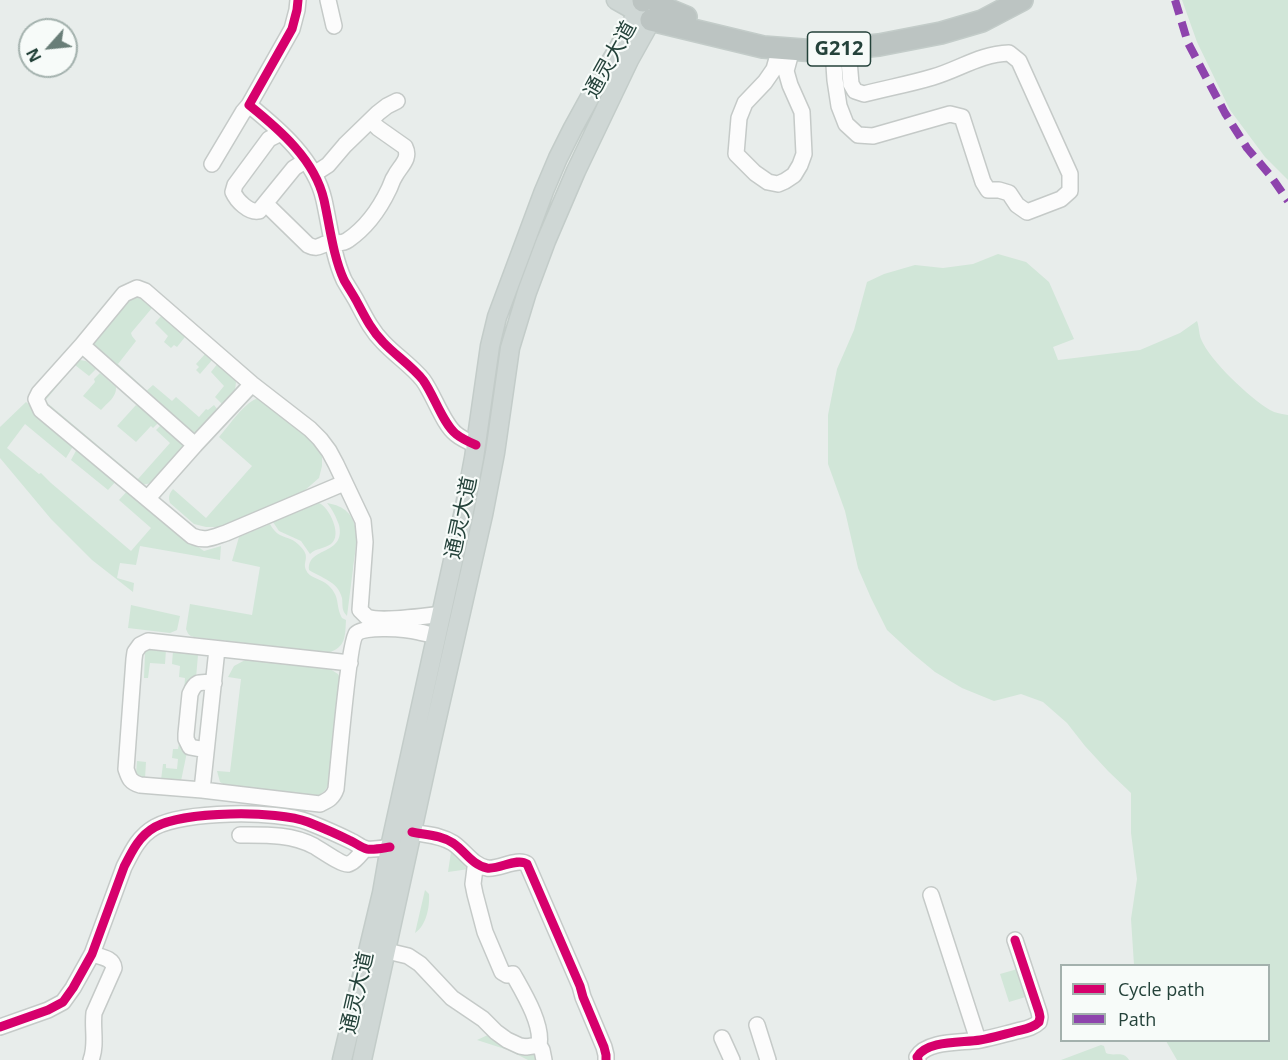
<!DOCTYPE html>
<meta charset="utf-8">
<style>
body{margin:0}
#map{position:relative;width:1288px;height:1060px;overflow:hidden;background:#e8edeb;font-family:"Open Sans",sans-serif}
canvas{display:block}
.legend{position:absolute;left:1060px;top:964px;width:210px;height:78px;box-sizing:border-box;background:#f7fbf9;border:2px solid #a3b1ad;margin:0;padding:8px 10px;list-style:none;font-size:18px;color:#24423a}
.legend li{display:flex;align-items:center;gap:12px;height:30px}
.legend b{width:30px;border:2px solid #a3b1ad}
.north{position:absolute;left:18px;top:18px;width:60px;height:60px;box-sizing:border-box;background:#f7fbf9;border:2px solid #a3b1ad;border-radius:50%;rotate:243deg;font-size:16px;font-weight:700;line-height:24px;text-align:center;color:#24423a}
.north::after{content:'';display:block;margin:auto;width:21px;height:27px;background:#697e78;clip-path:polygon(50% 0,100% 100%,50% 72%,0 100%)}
</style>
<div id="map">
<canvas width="1288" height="1060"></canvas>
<ul class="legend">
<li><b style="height:8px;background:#d6006c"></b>Cycle path</li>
<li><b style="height:8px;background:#8e44ad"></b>Path</li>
</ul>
<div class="north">N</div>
</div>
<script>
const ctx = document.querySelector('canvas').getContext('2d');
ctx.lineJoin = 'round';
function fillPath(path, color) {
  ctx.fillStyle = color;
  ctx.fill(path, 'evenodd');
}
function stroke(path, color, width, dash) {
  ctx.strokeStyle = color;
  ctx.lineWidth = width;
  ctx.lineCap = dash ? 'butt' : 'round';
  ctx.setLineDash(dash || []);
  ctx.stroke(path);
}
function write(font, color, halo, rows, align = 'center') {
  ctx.font = font + ' "Open Sans","Noto Sans SC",sans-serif';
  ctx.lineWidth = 4.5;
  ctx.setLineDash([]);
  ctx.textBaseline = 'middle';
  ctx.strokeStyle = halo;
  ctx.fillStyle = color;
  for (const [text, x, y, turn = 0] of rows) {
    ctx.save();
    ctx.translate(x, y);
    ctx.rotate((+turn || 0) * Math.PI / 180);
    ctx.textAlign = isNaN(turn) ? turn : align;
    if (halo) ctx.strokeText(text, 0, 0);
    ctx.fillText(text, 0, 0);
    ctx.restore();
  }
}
fillPath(new Path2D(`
 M1182,0H1288V180L1265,157L1230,110L1197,42Z
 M998,254L1026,262L1049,282L1074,339L1053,347L1058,360L1140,350L1180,333L1197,321C1199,326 1199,334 1201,339C1210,361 1250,398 1270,410C1275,413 1282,414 1288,415V1060H1177L1166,1041L1268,1040V966L1134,965L1131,919L1137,879L1131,833V793L1108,771L1085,746L1067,723L1043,702L1021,694L994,701L962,688L935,672L912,653L887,630L871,598L858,568L845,511L828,464V415L837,369L854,330L867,282L884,274L915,265L943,268L973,264Z
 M136,297L141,299L152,308L131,333L132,336L136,341L118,364L144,388L140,391L93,346L94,342L127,301Z
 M162,315L185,337L177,347L174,345L171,348L164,342L168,336L155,323Z
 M206,353L213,359L200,374L196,370L199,367L196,364Z
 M80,360L86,361L96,369L89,376L75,365L45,401L138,479L170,443L156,430L162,424L182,442L183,446L182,450L152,483L141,485L45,408L43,398L74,362Z
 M218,363L232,376L236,382L235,391L223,405L215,397L224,386L211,372Z
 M100,373L116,387C117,397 107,403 101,410L83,396L95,382L94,379Z
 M153,385L172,401L176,397L199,417L206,409L208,410L214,405L218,410L201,430L193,433L185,429L143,394Z
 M259,398L314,441L320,450L322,456V466L319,478L304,491L224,525L218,527H206L194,524L170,503C168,497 169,494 173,489L206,518L252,466L219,437C229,426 245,401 259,398Z
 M26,402L75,443L66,458L25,424L7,448L39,474L41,473L51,483L131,551L151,528L119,500L129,489L201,549L204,551L221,546L220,560L140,546L136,565L120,563L117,578L134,583L133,592L92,560L51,519L0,458V427Z
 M136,405L141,407L159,422L153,428L151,426L136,442L117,426Z
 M78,447L117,480L108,490L71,460Z
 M319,503C329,507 343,535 331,544C324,549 316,548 310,554L301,541L279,531L273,522Z
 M327,503C364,509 357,541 353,569C351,585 349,600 347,616C341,610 343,605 342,598C338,581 321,578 309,570C307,546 346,556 339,525C336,517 333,510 327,503Z
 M270,524C279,541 289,534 299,545C312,557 302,561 306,570C309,578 322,579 328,585C341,597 335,605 342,618L346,620C345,637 346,647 328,653L194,637C189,636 188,634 186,629L190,604L252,615L260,567L232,561L239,537Z
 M131,605L180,616L177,630L170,633L128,628Z
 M152,648L166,650L165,664L150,663L148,678H144L145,653L146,650Z
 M173,651L198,655L196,678L184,692L185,678L179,677L180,666L172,664Z
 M247,659L330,669L338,674L340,678L329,783C326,790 323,794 316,796L226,786L220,782L217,771L230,772L241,679L228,677L234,666Z
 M180,738L187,752L181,781H140L136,774L137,761L146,762L145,779L161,780L163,764H166V768L177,769L178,759L172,758L173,749H178Z
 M458,851L463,855L469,869L448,872L451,852Z
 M425,890L429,894C430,907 426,926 415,933Z
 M1021,968L1029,996L1009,1002L1000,974Z
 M492,1033L523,1051L536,1054L540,1060H528L508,1050L477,1040Z
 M1101,1045L1104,1046L1106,1053C1115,1057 1123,1050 1129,1060H1061Z`), '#d1e6d8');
const minor = new Path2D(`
 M298,0L297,10L292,29L249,105C280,130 315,160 324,200C330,227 333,256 344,280C348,287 352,293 356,300C364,315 371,330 383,342C395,355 412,366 423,380C434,395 443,424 456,434C462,439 469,442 476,445
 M328,0L334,26
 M780,48L774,69L765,82L745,103L739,118L736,154L755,173L768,182L778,184L785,181L794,175L800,165L804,154L802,112L790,85L786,71L792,49
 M833,50L835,80L839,106L846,124L858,135L873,136L950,114L962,117L983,182L988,190H999L1009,193L1017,205L1027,212L1061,199L1070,191V174L1019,61L1009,53C980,54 960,69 933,77C910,84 887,88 864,94L855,91L851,84L848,49
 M281,133L269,139L235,185L233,192C237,201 249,213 259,211L294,168L305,161
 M212,164L243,112L249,105
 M314,174L328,165L345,145L378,113L387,106L397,101
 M266,204L308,245C316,249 318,247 325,244C333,240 340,246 348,240C367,227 379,210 389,189C391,185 392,180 395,176C400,166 411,159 405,147L378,128L371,121
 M82,345L195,445
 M344,483L226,533C213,537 206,542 192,536L41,410L36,399L39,393L82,345L124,294L137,288L145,291L252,384L310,429L320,439L329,451L336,464L363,521L365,542L360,610C361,611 366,616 367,617C379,622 427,616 442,614
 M148,498L195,445L252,384
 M350,663L148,641L140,645L135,652L134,659L126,769C129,778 130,782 140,785L202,790L320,804C328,800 333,798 336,789C338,769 349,642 356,634C364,625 407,629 419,632C425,633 431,635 437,636
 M206,750L190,747L186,739V734L190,694C196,680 200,682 214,683
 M202,790L217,649
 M412,832C426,835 441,835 453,843C465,851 472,865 487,868C499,870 517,857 527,864L580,986L583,997L604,1047L606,1055V1060
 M240,835C266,835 291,834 314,846C321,850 342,865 348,864C354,863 361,853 365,849
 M477,864L475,868L473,884L475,894L485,932L502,972L507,975L513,974C523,992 543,1024 539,1045
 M931,895L978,1040
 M387,951L408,956L420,964L452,998L483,1019L496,1032L507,1040L520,1046L526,1047L539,1045L542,1050L544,1060
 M757,1025L768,1060
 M0,1027L48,1010L63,1002L73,988L92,954L124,867C132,851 139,836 155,827C184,811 277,810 308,822C323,828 337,834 351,841C356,843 361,848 367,849C374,850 383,848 390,847
 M722,1038L732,1060
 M91,1060C97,1045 92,1028 94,1013L114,968C113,958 101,957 92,954
 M918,1060L917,1057C927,1040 962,1043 980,1040C992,1038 1005,1034 1017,1031C1025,1029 1033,1028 1039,1022L1040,1017L1039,1012L1015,940`);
const major = new Path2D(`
 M616,0L646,17
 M342,1060L382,893L390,847L465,506L474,458L490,346L497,317L544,191L558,158L573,128L595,88L618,49L643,1
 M362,1060L431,744L483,515L495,453L510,348L527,292L546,241L576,171L629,60L658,8`);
const highway = new Path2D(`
 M663,0L659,6L686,17
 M643,1L644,0
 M651,20L763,47L816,51L879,45L941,33L982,21L1022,0`);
stroke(minor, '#c5cac8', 18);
stroke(major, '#c3ccc9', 21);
stroke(highway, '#c3ccc9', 24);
stroke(minor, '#fcfcfc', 15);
stroke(major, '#cfd7d5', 18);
stroke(highway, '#bcc4c2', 21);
stroke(new Path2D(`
 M1175,0L1188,43L1225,113L1247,148L1270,175L1288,201`), '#8e44ad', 8, [15, 8]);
stroke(new Path2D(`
 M298,0L297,10L292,29L249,105C280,130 315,160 324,200C330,227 333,256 344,280C348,287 352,293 356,300C364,315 371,330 383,342C395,355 412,366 423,380C434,395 443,424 456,434C462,439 469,442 476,445
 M412,832C426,835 441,835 453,843C465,851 472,865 487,868C499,870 517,857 527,864L580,986L583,997L604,1047L606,1055V1060
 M0,1027L48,1010L63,1002L73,988L92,954L124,867C132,851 139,836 155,827C184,811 277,810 308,822C323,828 337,834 351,841C356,843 361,848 367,849C374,850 383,848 390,847
 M918,1060L917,1057C927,1040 962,1043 980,1040C992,1038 1005,1034 1017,1031C1025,1029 1033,1028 1039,1022L1040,1017L1039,1012L1015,940`), '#d6006c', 9);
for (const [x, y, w] of [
 [839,49,63]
]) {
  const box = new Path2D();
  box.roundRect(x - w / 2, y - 17, w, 34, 4.5);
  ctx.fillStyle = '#f7fbf9';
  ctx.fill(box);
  stroke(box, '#24423a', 1.5);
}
write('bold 20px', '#24423a', null, [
 ["G212",839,49]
]);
write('21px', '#24423a', '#f7fbf9', [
 ["通灵大道",611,60,-61],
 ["通灵大道",462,518,-78],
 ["通灵大道",358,993,-77]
]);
</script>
